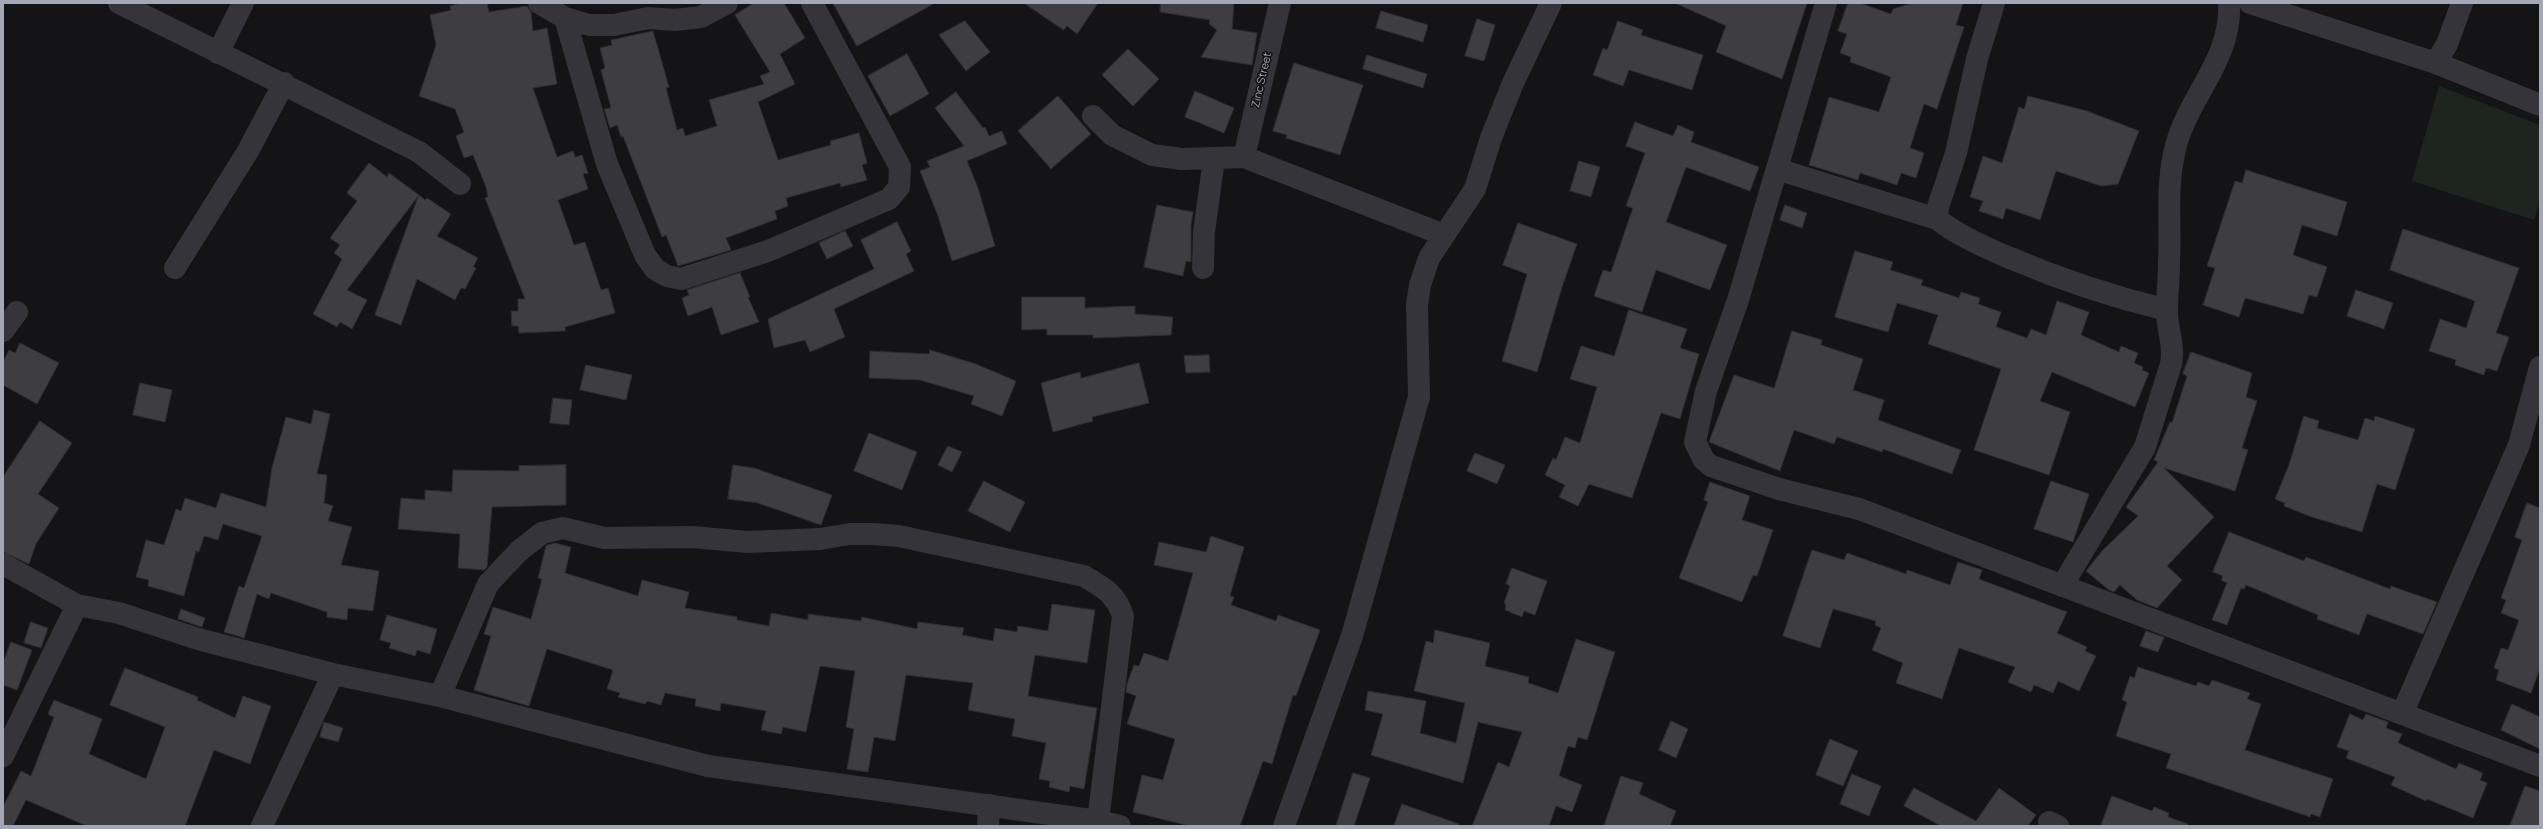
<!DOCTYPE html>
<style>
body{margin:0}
#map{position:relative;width:2543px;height:829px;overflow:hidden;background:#141315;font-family:Manrope,sans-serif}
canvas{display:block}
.frame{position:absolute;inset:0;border:4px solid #a5a7b6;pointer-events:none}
</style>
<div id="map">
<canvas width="2543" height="829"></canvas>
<div class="frame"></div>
</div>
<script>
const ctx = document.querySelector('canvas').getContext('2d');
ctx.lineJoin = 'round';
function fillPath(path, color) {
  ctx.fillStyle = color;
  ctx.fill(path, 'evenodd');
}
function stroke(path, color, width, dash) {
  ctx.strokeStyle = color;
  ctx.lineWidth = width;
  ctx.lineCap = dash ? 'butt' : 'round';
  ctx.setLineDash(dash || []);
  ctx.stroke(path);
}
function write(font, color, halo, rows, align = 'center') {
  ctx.font = font + ' Manrope,sans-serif';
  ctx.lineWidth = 3;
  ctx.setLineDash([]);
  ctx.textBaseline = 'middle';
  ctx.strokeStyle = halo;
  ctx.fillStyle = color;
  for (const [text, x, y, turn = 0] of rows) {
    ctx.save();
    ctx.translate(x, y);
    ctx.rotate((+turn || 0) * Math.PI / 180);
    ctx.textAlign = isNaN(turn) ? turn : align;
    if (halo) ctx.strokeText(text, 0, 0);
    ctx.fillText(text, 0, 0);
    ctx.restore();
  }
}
fillPath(new Path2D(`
 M2439,86L2540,125V201L2534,220L2412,181Z`), '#1e2520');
const building = new Path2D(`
 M461,3H487L489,12L527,6L531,12L533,31L547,28L557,84L533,88L557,157L573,151L575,157L582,155L588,173L583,174L588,189L558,200L574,245L585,242L601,290L608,288L615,313L565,327V331L519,333L518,326H512L511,311H518V299H525L485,198L488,197L486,187L473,155L464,158L456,136L464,132L455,109L419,96L436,45L430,15L451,10L450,6Z
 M754,3H784L805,38L780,54L795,84L758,102L778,160L831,145L830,141L859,133L867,163L862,165L867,180L841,187L840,183L786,198L788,206L775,211L777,219L726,238L731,250L678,266L666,235L662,237L623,136L621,137L617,125L610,128L604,109L611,108L601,70L605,68L600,48L612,45L611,40L653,31L669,87L666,88L677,130L683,128L685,136L717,126L709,100L764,84L760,76L770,72L735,15Z
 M833,3H935L857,46Z
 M1024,3H1098L1077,34L1067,26L1064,30Z
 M1161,3H1234L1232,29L1257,33L1252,65L1201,57L1217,30L1209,24L1210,20L1160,12Z
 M1675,3H1807L1782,79L1716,52L1726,26Z
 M1848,3H1860L1891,14L1893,9L1913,3H1963L1956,25L1964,27L1937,109L1924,104L1910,148L1924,153L1916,178L1901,173L1897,185L1860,173L1858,180L1809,165L1829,97L1879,112L1891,77L1850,62L1851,57L1840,53L1847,34L1838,31Z
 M1381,11L1428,25L1423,42L1376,28Z
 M1477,19L1495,25L1484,61L1465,56Z
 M965,21L990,52L966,71L939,35Z
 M1618,21L1643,30L1641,35L1703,55L1692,90L1629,70L1623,86L1593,75L1603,48L1607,50Z
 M1128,49L1159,79L1133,106L1102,75Z
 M907,54L929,94L890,116L868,76Z
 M1367,55L1427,74L1423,88L1363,69Z
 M1294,63L1363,85L1340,155L1286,138L1287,135L1273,131Z
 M1195,91L1234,108L1224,133L1185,117Z
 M956,92L983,128L985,127L989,136L1002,131L1007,144L967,161L978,188L995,246L952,261L938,216L920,171L930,167L927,161L964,146L935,108Z
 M1058,96L1091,134L1051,169L1018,131Z
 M2028,96L2087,111L2139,131L2118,184L2101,186L2056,171L2040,220L2006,208L2003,219L1979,211L1983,201L1970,197L1983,156L2002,163L2019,107L2024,109Z
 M1635,122L1673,136L1678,125L1694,132L1691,142L1759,167L1750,191L1686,167L1666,222L1727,245L1710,290L1656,270L1642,312L1594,296L1603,270L1611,272L1633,208L1626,206L1645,153L1626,146Z
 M1579,161L1600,167L1591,197L1570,191Z
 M369,163L387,177L389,173L419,195L347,290L367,300L352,329L340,322L337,327L313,314L342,259L334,253L340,245L330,238L357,201L347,193Z
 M2246,170L2347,202L2337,236L2302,225L2293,255L2327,267L2317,297L2309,295L2303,314L2245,298L2239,317L2203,305L2215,268L2207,266L2235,181L2242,183Z
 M419,195L425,200L427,198L451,214L437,236L478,258L473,267L476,268L465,289L461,288L455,300L417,279L401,325L375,315Z
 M1157,205L1193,212L1191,225V262L1186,261L1183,276L1144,267Z
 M1785,205L1807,213L1802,228L1780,220Z
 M897,222L911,251L906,254L914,271L834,309L845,337L810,352L805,340L774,348L768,319L874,269L861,240Z
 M1518,223L1577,244L1562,287L1537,372L1502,361L1527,274L1503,265Z
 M2403,229L2519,268L2496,333L2509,337L2497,371L2486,368L2484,375L2455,365L2456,360L2429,351L2440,319L2466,328L2475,301L2390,270Z
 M845,231L853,246L827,259L819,243Z
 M1855,251L1893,262L1890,270L1923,280L1921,285L1959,298L1961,292L1980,298L1978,304L2001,312L1996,327L2027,338L2031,329L2046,335L2057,301L2089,312L2081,335L2119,352L2121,346L2138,353L2134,363L2143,367L2142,370L2149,373L2135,407L2052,372L2040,401L2070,412L2049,475L1974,450L2001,369L1928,344L1938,315L1897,303L1888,332L1835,317Z
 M740,273L750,297H748L759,322L721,335L712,307L688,316L682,298L689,295L687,290Z
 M2356,290L2393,303L2384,329L2347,316Z
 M1022,297H1085V308L1135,306V314L1173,317L1171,335L1093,338V335H1047V329L1022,330Z
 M1629,310L1687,329L1680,348L1699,354L1680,419L1661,413L1632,498L1589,484L1578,506L1559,497L1565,485L1545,475L1553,458L1556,460L1565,437L1580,443L1597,387L1570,379L1581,346L1614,356Z
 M1792,331L1822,340L1821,345L1863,359L1853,390L1884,400L1878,420L1961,450L1952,474L1883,449L1882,452L1837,437L1834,444L1794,430L1780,471L1709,442L1734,375L1774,388Z
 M20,343L59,363L37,404L3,385V362L9,350L15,353Z
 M930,350L976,364L1016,381L1002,416L971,404L974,396L920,380L869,378L870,351L929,354Z
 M2191,352L2252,373L2246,397L2257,401L2242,448L2248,450L2235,491L2164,468L2214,517L2167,566L2182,580L2157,608L2137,600L2120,585L2114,592L2109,590L2086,571L2102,551L2138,516L2126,507L2158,462L2154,460L2170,422L2172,423L2187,376L2183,374Z
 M1209,355L1210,372L1186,373L1184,356Z
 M1139,363L1149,403L1092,417L1093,421L1053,432L1041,383L1080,372L1081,378Z
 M586,365L632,375L626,400L580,390Z
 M140,383L172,390L165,422L133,415Z
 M553,398L572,400L569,425L550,423Z
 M314,410L330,414L317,474L327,475L324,503L333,506L328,521L352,527L341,565L379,571L373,611L348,608L347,620L327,617V612L271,593L269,599L257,594L244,638L224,632L239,586L244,588L262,536L223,524L218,540L204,536L199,552L196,551L184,596L148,586L149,580L136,577L146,540L164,545L176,509L181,511L185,498L216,508L221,493L266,507L272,468L286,417L311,424Z
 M2304,416L2319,421L2317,428L2358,440L2365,418L2374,421L2375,416L2415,429L2395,490L2377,484L2362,532L2312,517L2284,506L2285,503L2275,499L2289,465Z
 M40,421L72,443L38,494L59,508L36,544L29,564L3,552V477Z
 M869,433L917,452L902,490L854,471Z
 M948,446L962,452L952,472L938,465Z
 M1475,453L1505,465L1497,484L1467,471Z
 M566,465V505L492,507L487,567L484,570L458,568L460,534L398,529L401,498L425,500V490L452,492L453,470L519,471V466Z
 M733,465L754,468L832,495L821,525L758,503L728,499Z
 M984,481L1025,502L1010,532L968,511Z
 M2051,481L2089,494L2073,542L2034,529Z
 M1710,482L1750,496L1742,520L1773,530L1757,576L1753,575L1742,602L1679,578L1708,502L1704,500Z
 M2527,503L2540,508V668L2531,693L2496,680L2499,670L2494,668L2501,648L2508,650L2519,620L2501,613L2506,600L2501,598L2522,540L2515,537Z
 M2229,532L2304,561L2306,557L2390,589L2391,586L2437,602L2423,634L2367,614L2359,635L2317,619L2318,615L2246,585L2244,589L2241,588L2227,625L2212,620L2227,583L2221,580L2223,576L2213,572Z
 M1211,536L1244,547L1230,596L1234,597L1231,605L1276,621L1278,615L1320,630L1296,696L1293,695L1272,764L1263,761L1240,826H1190L1133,812L1142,775L1163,780L1175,739L1127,724L1136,696L1126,692L1127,684L1134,665L1139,666L1144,653L1168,661L1193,573L1154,565L1159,542L1206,552Z
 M555,543L571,547L565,573L638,596L642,580L689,592L685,608L737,617V620L769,626L771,613L808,620V614L861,621L862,617L917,629L918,622L964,628L962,635L993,641L995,628L1017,632L1018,626L1048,631L1052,604L1095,610L1087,663L1035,655L1028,696L1097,708L1084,789L1070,786L1069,792L1049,787L1050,781L1039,779L1046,743L1012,736L1015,719L968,710L973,683L906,675L895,741L874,737L868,772L847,769L854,729L846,727L855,671L820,666L806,732L783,727L781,734L761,730L766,711L721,703L720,711L695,706L696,699L665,693L661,705L647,701L645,704L618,697L620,693L607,689L613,670L547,649L529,706L474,690L491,636L484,634L493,607L531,619L542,579L538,578L546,546Z
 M1812,550L1844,560L1847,553L1906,574L1907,570L1950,585L1958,562L1982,570L1979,579L2067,612L2057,633L2087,647L2085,651L2096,656L2079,691L2058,681L2053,693L2034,685L2031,692L2008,682L2015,667L1959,648L1942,699L1896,683L1903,663L1872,650L1881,628L1875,625L1876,621L1833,609L1820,648L1783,636Z
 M1512,568L1547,581L1535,615L1524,611L1522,617L1505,610L1506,604L1504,603L1510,586L1506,584Z
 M181,609L205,618L202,627L178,619Z
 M387,615L437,629L430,654L417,650L415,656L389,648L391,643L380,640Z
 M31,622L48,628L41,648L24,643Z
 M1435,630L1490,643L1485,666L1529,677L1528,683L1558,693L1576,639L1615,652L1587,740L1578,737L1575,748L1568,746L1559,776L1582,785L1572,812L1556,806L1549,826H1472L1498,762L1509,767L1522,732L1478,722L1463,783L1371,755L1383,714L1365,710L1368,691L1426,701L1420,733L1456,743L1465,703L1414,691L1426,641L1433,643Z
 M2146,631L2164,637L2158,652L2140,646Z
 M11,642L32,650L17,690L3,685V663Z
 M2138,667L2196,686L2198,682L2209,686L2212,680L2250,693L2247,699L2261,704L2245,750L2333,779L2320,817L2311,814L2310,817L2166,768L2171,754L2116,736L2127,702L2122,700L2130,676L2134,678Z
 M125,668L198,697L197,700L235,718L243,696L271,706L250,764L214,750L185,826H87L26,800L13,826H3V807L21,771L31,776L54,717L48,714L54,700L102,719L89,754L146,779L165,727L110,705Z
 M2512,704L2540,717V749L2501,730Z
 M2350,714L2363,720L2366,714L2388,722L2386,728L2402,734L2398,743L2456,769L2459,763L2483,773L2480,780L2487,783L2473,818L2427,799L2426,801L2391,785L2395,777L2346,758L2349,751L2337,747Z
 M1671,721L1688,729L1676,758L1659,750Z
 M324,722L343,728L338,742L320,737Z
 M1830,739L1858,751L1843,786L1816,775Z
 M1353,773L1370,778L1354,826H1336Z
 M1852,774L1881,786L1869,816L1840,804Z
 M1621,776L1643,783L1639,794L1676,811L1670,826H1604Z
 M2525,786L2540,791V826H2510Z
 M1914,788L1976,821L1999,788L2036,815L2028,826H1941L1904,806Z
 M2112,796L2152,811L2154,807L2169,813L2168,817L2188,824L2187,826H2101Z
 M1402,804L1459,824L1458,826H1394Z`);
fillPath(building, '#3e3d42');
stroke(building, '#2e2d31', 1);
stroke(new Path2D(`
 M119,3L419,152L460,184
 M539,3L565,18L589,25H614L648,18L675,20L701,17L727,3
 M1826,3L1738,300L1706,391L1695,442L1704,460L1711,466L1779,489L1859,509L2540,766
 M2250,3L2436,63L2540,105
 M565,18L607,164L645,255L655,269L667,276L681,279L768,251L889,199L899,187L900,167L812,3
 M218,53L243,3
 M2436,63L2447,44L2462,3
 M1093,116L1112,135L1152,155L1182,159L1244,157L1444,235
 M1244,157L1280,3
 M1777,169L1937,219C1959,236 1984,247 2010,258C2064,281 2109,296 2167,310
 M1937,219L1938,207L1956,153L1977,59L1994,3
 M175,268L248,151L284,83
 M1203,268L1204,232L1214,159
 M3,331L17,312
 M3,564L77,605L119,613L198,639L333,674L440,696L708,766L1098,821L1120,826
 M2062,586L2145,447L2171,364C2175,345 2167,331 2167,311C2167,295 2169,279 2169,263C2171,226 2166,190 2174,154C2185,98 2232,63 2229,3
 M440,696L488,584L519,551L542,533L563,528L604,538L692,537L748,542L820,539L850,534H873L899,536L1084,576C1103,587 1116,594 1123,616L1098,821
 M2402,714L2519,445L2540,367
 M3,756L77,605
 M2049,822L2058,826
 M262,826L333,674
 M988,826L989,805
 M1284,826L1352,636L1419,397L1417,305L1420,285L1429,258L1475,189L1491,138L1513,83L1551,3`), '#34343a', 22);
write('11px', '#a5a7b6', '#0f0e10', [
 ["Zinc Street",1262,80,-77]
]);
</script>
